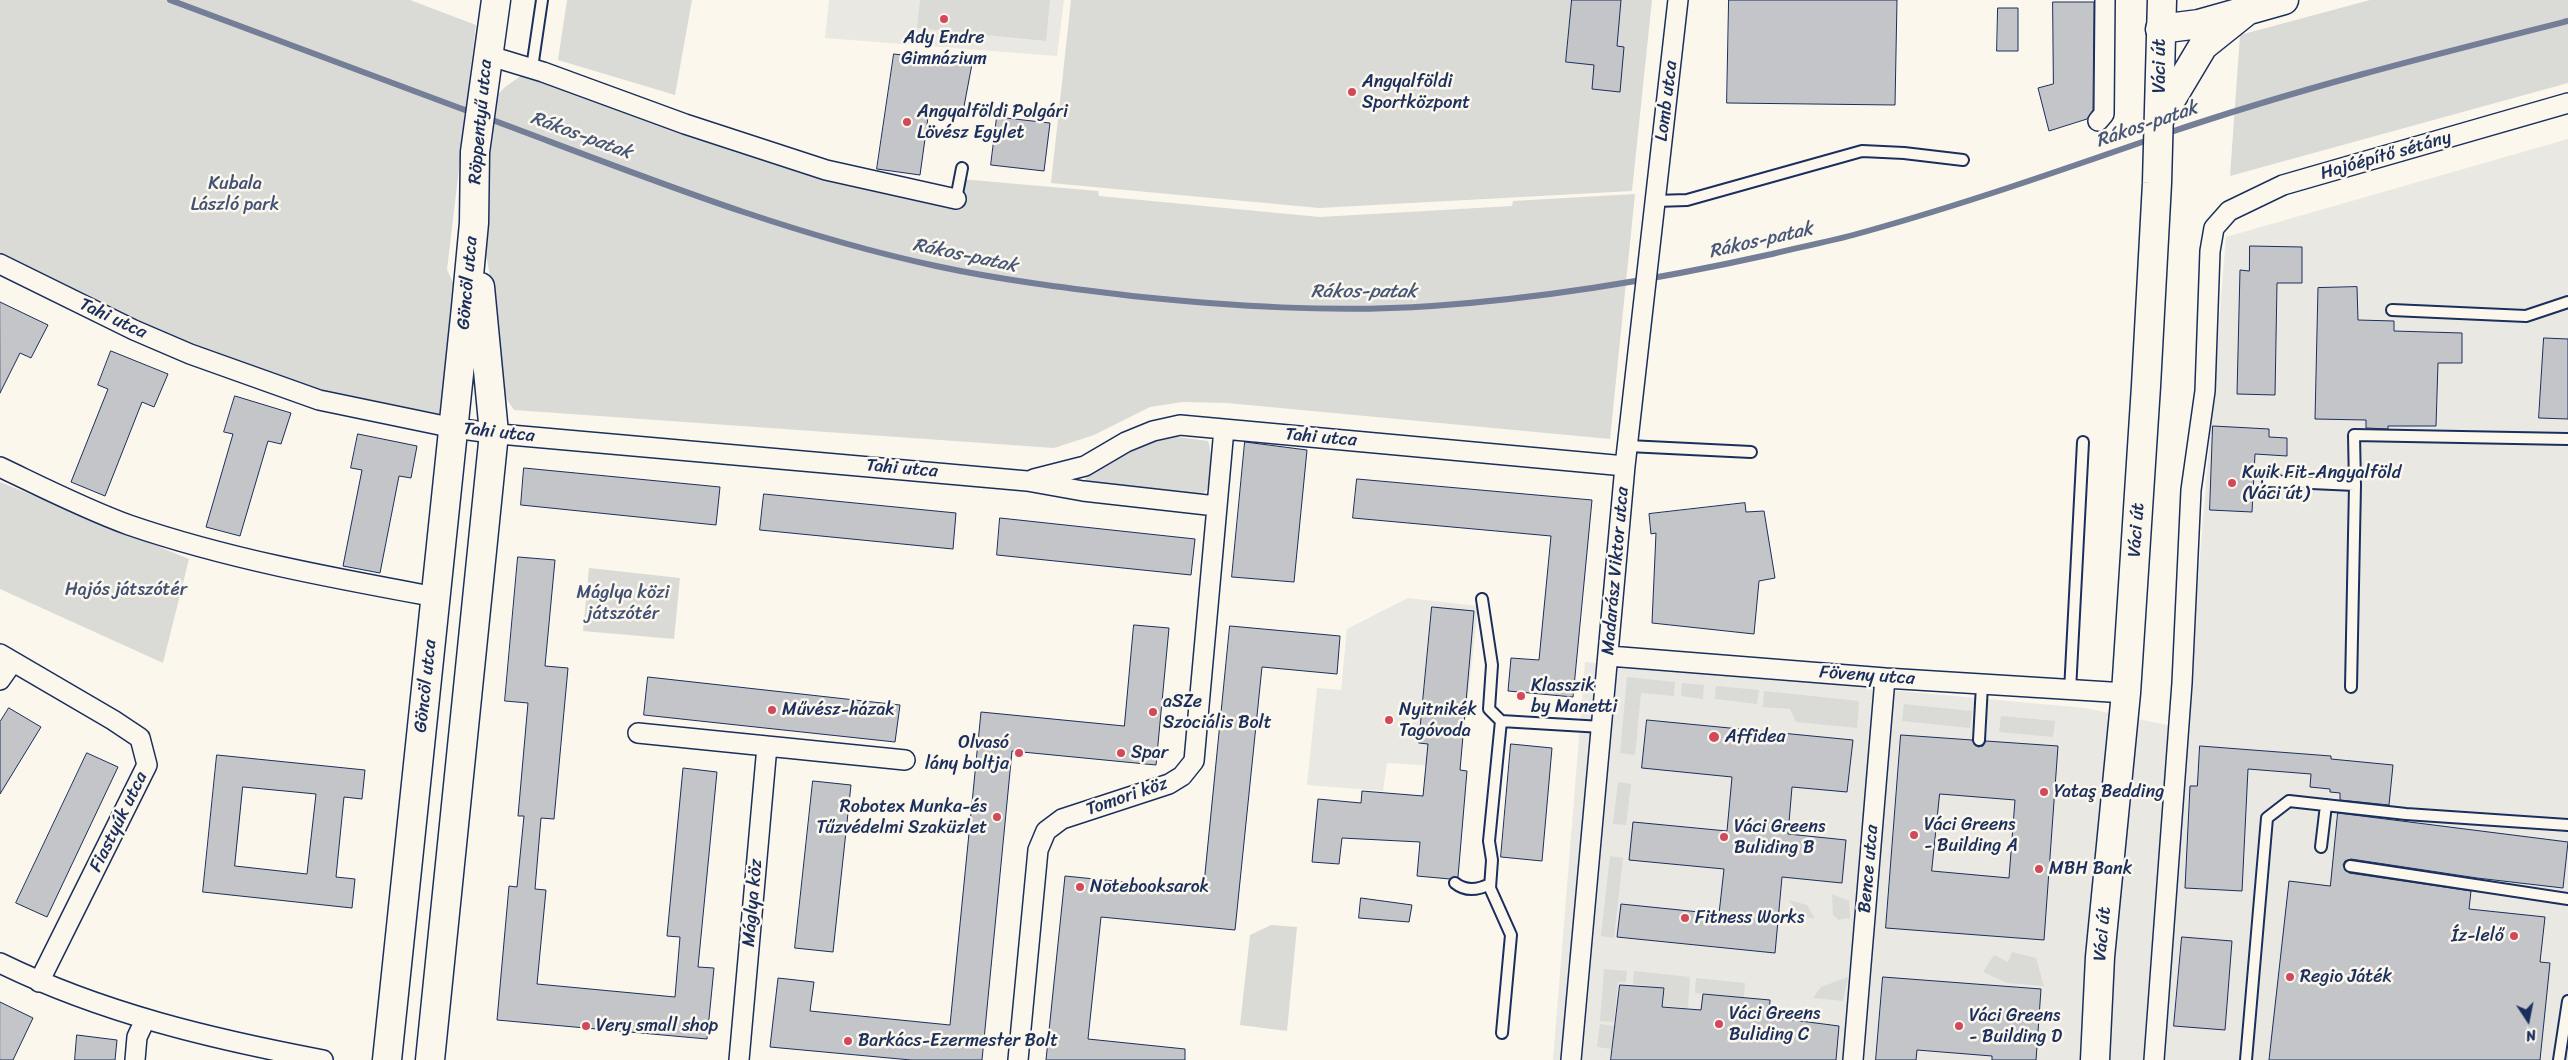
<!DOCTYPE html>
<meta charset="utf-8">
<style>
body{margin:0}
#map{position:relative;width:2568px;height:1060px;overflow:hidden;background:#fbf7ec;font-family:Sriracha,sans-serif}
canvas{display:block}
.north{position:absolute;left:2503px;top:995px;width:50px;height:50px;-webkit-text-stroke:4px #fbf7ec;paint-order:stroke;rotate:169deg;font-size:14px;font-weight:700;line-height:20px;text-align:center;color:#1b2f5e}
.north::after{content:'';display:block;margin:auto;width:18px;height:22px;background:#1b2f5e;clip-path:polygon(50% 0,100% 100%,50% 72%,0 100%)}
</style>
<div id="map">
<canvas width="2568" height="1060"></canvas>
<div class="north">N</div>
</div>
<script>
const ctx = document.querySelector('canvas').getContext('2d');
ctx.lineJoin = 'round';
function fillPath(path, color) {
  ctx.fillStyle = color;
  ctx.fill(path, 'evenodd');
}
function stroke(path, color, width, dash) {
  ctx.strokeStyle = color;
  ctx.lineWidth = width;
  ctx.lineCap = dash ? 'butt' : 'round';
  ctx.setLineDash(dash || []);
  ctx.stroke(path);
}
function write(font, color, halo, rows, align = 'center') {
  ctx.font = font + ' Sriracha,sans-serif';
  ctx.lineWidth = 5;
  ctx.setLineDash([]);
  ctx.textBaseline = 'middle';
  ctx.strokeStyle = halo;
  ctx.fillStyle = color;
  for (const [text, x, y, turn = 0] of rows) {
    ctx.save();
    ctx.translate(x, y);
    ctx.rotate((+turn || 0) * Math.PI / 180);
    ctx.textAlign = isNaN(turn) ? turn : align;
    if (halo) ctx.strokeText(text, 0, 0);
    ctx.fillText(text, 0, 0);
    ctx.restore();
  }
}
fillPath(new Path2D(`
 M829,0H1064L1057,56L825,38Z
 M2568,139V1060H1553L1585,662L2085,708L2186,729L2226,237Z
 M1408,598L1478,606L1462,751L1438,749L1436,766L1387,763L1383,791L1307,785L1317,688L1341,690L1347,629Z`), '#eae8e2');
fillPath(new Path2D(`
 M0,0H410L476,25L447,270L466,307L454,428L319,400L0,264Z
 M567,0H692L675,95L558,60Z
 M920,0H1050L1046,41L917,28Z
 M1071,0H1652L1632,191L1319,208L1051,183Z
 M2370,0H2568V83L2230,176L2240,35Z
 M532,68L685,124L956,199L960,179L1098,191L1099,196L1320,217L1512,206L1513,201L1635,194L1610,439L1227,403L1182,402L1150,407L1094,435L1054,448L514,410L504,395L500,339L482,228L494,98L505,87Z
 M1171,436L1208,441C1212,449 1211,481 1207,489C1204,495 1198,495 1193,496L1086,483L1085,475L1158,438Z
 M0,482L189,559L163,663L0,589Z
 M589,568L680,578L674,639L583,631Z
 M1627,677L1675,682L1674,696L1641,693L1635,755L1620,753Z
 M1682,683L1704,685L1703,699L1681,696Z
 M1716,686L1759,690L1757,704L1715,699Z
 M1764,691L1859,701L1857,728L1796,722L1790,709L1763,707Z
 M1904,704L1972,711L1970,728L1902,721Z
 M2001,716L2055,721L2053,737L1999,732Z
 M1618,782L1631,784L1626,825L1613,824Z
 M1610,856L1623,858L1614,938L1601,936Z
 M1832,894L1849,901L1850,919L1846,918L1839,920L1833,915Z
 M1789,900L1807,905L1815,919L1800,916Z
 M1271,925L1297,927L1287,1031L1240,1025L1250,935Z
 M2012,952L2036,958L2044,986L2007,983L1983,972L1994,955L2008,962Z
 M1604,969L1627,971L1626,982H1618L1614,1022L1600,1021Z
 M1634,971L1690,977L1688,1008L1663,1006L1665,988L1633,984Z
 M1848,977L1843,1001L1813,998L1821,987Z
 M1696,978L1745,983L1744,997L1695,993Z
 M1600,1024L1614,1026L1611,1049L1597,1047Z`), '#dadad7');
stroke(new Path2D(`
 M170,0L473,113
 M487,118C635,173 782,233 936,266C1001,280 1066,288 1132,296C1231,306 1332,313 1432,306C1547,298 1660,279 1772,254C1803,246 1834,241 1864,232C1961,205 2056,172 2151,139
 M2165,134C2297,89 2433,55 2568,21`), '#747e96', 6);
const building = new Path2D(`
 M1572,0H1621L1617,46L1624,47L1620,92L1592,89L1594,65L1566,62Z
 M1729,0H1897L1895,105L1727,103Z
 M2053,2H2094L2093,110L2087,119L2049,131L2038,88L2053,84Z
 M1998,8H2018V51H1997Z
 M894,54L942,60L943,58L972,64L962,117L929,110L920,175L877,169Z
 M997,117L1050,123L1044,171L991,165Z
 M2250,246L2302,247V283H2277L2275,395L2237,394L2240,270L2249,271Z
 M2357,287L2358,320L2394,321V331L2462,333V363H2438L2436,426H2388V429L2366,428V420L2315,419L2318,288Z
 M0,302L48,325L31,358L20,353L0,393Z
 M2544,338L2568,339V419L2539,418Z
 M111,351L168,374L154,407L142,402L105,496L71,482L108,389L98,385Z
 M235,396L291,413L281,444L268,441L240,536L206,527L233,434L224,432Z
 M2213,426L2269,429V437L2287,438V456L2255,454L2252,512L2210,510Z
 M358,434L417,446L411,478L399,476L380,573L343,566L362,470L351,468Z
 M1245,442L1307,450L1294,582L1232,577Z
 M524,468L720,487L716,525L521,505Z
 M1357,479L1592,500L1573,697L1508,691L1511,658L1539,660L1551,536L1353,518Z
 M764,494L956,513L953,549L760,530Z
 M1745,503L1746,512L1764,511L1775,578L1759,581L1754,634L1652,623L1656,533L1651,534L1649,514Z
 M1000,518L1195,539L1191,575L997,555Z
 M518,557L555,560L545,666L568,668L554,819L541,818L535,889L546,890L537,984L675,997L680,937L667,936L683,768L717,772L698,967L714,968L707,1039L497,1020L509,886L517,887L524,816H518L528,703L505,701Z
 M1432,607L1474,611L1460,770L1467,771L1458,877L1450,879L1417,876L1420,842L1342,838L1339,864L1312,862L1318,799L1361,803L1362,791L1423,796L1428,744L1419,743Z
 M1134,625L1169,628L1156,765L1012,751L982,1060H911L770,1047L778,978L814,982L810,1011L950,1025L981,712L1124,726Z
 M1230,626L1340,636L1337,674L1262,667L1235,930L1101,917L1088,1039L1185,1049V1060H1046L1065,876L1203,890Z
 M648,677L900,705L895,742L644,715Z
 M9,708L41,727L0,794V722Z
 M1647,720L1853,740L1847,792L1792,787L1788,834L1846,840L1842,883L1782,877L1775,953L1617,937L1621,904L1719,914L1724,869L1629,860L1633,822L1727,831L1732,777L1642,768Z
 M1901,735L1972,740L1978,747L1983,746L1986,741L2058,746L2044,940L1886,928ZM1940,794L2015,800L2009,878L1932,871Z
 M1511,744L1552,748L1542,861L1501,857Z
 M2200,746L2331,756V759L2393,765L2389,805L2340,800V793L2330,792V789L2310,787L2311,774L2248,769L2242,891L2185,888L2190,786H2197Z
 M87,753L118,767L47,917L16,903Z
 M217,755L365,770L362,799L344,797L336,877L355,879L352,908L203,892ZM243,787L316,794L307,874L235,866Z
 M813,781L851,785L833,952L795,948Z
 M2338,813L2568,842L2563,888L2477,878L2351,859L2345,861L2343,865L2349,873L2471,891L2469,909L2545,917L2540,962L2550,963L2540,1060H2269L2289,881L2330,886Z
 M1361,898L1412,905L1409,922L1359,918Z
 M2182,937L2232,941L2225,1030L2174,1026Z
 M1883,977L2041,989L2036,1060H1992V1056L1917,1050L1916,1060H1876Z
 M1620,985L1664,988L1662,1007L1701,1010L1703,994L1770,1000L1769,1017L1839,1026L1836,1060H1611Z
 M0,1002L33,1018L13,1060H0Z
 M77,1035L117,1040L115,1060H75Z`);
fillPath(building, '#c3c5c9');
stroke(building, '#1b2f5e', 1);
const lane = new Path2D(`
 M532,68L542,0
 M956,199L962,168
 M1655,201L1687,200L1862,151L1904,153L1963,160
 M2392,310L2526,316L2568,302
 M1628,446L1751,452
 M2268,481L2355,485
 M1482,599L1492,665L1489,709L1501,721
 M2351,687L2355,485L2354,435L2568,439
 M2070,691L2083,442
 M1979,740L1982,685
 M2321,847L2326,805
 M2350,866L2568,899
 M1455,883C1466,892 1478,890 1490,884
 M1502,1033L1511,935L1490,888L1492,860L1489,841L1501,721L1602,727
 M2246,1060L2267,818L2289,801L2406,814L2568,825
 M2559,1060L2568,1001`);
const street = new Path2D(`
 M487,55L543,72L685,124L826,170L956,199
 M2098,121L2104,114L2105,0
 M0,264L134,330L190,354L319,400L454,428L499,434L1027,481L1083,491L1216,506
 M0,467C42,487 85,509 129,525C228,559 333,578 436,597
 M1034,479L1085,466L1126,442L1153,431L1180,425L1625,466
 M0,654L113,720L140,738L147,765L39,982
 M1609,656L1885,678L2126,693
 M0,680L12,663
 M638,733L905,760
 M0,963C102,1013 212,1039 323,1060
 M135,1060L137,1037L145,1020
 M739,1060L767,746
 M1018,1060L1038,850L1046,831L1062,819L1169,784L1182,776L1194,761L1224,429
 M1571,1060L1625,466L1678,0
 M1853,1060L1885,678
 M2154,1060L2182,683L2191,490L2205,391L2210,251L2214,228L2229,211L2283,185L2568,103`);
const secondary = new Path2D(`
 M2160,29L2199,24L2284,0
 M2160,118L2203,46L2248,10
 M387,1060L466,307L474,223L475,152L496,0
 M430,1060L494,433L480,287`);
const primary = new Path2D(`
 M2095,1060L2100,957L2126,693L2146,386L2157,183L2162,0`);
stroke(lane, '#1b2f5e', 14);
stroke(street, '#1b2f5e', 22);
stroke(secondary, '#1b2f5e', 31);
stroke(primary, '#1b2f5e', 31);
stroke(lane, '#fbf7ec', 10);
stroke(street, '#fbf7ec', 19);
stroke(secondary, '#fbf7ec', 28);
stroke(primary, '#fbf7ec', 28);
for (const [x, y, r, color] of [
 [944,19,5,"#d1495b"],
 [1352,92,5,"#d1495b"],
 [907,122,5,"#d1495b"],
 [2232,483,5,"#d1495b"],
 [1521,696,5,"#d1495b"],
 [772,710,5,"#d1495b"],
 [1153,712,5,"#d1495b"],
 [1389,720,5,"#d1495b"],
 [1714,737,6,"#d1495b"],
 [1019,753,5,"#d1495b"],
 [1121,753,5,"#d1495b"],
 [2044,792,5,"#d1495b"],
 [997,817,5,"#d1495b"],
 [1914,835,5,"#d1495b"],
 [1724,837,5,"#d1495b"],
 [2039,869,5,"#d1495b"],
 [1080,887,5,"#d1495b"],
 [1685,918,5,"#d1495b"],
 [2514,936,5,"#d1495b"],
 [2290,977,5,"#d1495b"],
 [1719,1024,5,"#d1495b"],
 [586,1026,5,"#d1495b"],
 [1959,1026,5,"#d1495b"],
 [848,1041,5,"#d1495b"]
]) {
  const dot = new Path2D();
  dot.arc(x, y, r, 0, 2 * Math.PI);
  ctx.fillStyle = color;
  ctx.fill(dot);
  stroke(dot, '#fbf7ec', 2);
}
write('18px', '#1b2f5e', '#fbf7ec', [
 ["Ady Endre",944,38,"center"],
 ["Gimnázium",944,59,"center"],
 ["Angyalföldi",1362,82],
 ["Sportközpont",1362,103],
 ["Angyalföldi Polgári",917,112],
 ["Lövész Egylet",917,133],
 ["Kwik Fit-Angyalföld",2242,473],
 ["(Váci út)",2242,494],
 ["Klasszik",1531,686],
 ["by Manetti",1531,707],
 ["aSZe",1163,702],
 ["Szociális Bolt",1163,723],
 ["Művész-házak",782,710],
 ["Nyitnikék",1399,710],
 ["Tagóvoda",1399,731],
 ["Affidea",1725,737],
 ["Olvasó",1009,743,"right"],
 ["lány boltja",1009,764,"right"],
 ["Spar",1131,753],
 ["Yataş Bedding",2054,792],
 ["Robotex Munka-és",987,807,"right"],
 ["Tűzvédelmi Szaküzlet",987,828,"right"],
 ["Váci Greens",1924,825],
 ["- Building A",1924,846],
 ["Váci Greens",1734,827],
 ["Buliding B",1734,848],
 ["MBH Bank",2049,869],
 ["Notebooksarok",1090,887],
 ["Fitness Works",1695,918],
 ["Íz-lelő",2504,936,"right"],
 ["Regio Játék",2300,977],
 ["Váci Greens",1729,1014],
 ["Buliding C",1729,1035],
 ["Váci Greens",1969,1016],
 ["- Building D",1969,1037],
 ["Very small shop",596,1026],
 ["Barkács-Ezermester Bolt",858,1041]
], 'left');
write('18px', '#1b2f5e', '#fbf7ec', [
 ["Váci út",2160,66,-90],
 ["Lomb utca",1667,101,-83],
 ["Röppentyű utca",481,122,-85],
 ["Hajóépítő sétány",2386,156,-16],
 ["Göncöl utca",468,283,-85],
 ["Tahi utca",113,319,25],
 ["Tahi utca",499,433,6],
 ["Tahi utca",1321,438,5],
 ["Tahi utca",902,469,5],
 ["Váci út",2137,530,-86],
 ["Madarász Viktor utca",1616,571,-85],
 ["Föveny utca",1867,676,4],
 ["Göncöl utca",426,686,-84],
 ["Tomori köz",1127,797,-19],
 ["Fiastyúk utca",119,822,-64],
 ["Bence utca",1869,869,-85],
 ["Máglya köz",753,903,-85],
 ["Váci út",2103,934,-85]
]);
write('18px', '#415176', '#fbf7ec', [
 ["Kubala",235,184],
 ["László park",235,205],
 ["Hajós játszótér",126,590],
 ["Máglya közi",623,593],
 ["játszótér",623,614]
]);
write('italic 19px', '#47577a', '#fbf7ec', [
 ["Rákos-patak",2147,125,-19],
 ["Rákos-patak",581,136,20],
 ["Rákos-patak",1761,241,-13],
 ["Rákos-patak",965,256,12],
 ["Rákos-patak",1364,292]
]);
</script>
